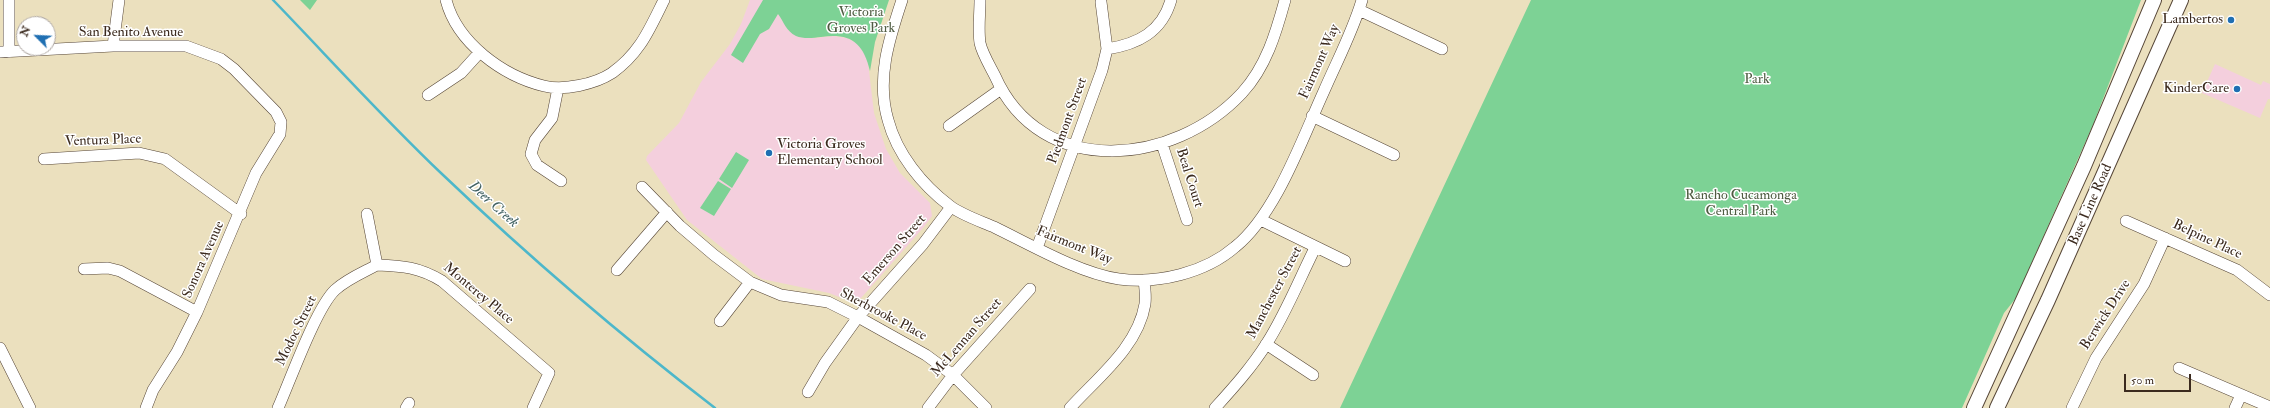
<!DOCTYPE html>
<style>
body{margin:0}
#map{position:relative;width:2270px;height:408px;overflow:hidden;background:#ebe0be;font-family:"IM FELL Double Pica",serif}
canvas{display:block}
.north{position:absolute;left:16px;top:16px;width:40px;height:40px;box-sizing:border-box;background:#fff;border:1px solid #b1aaa5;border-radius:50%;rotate:294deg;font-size:11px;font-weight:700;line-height:16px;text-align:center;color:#3b2a1e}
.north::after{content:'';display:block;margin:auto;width:14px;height:18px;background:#1f6fb2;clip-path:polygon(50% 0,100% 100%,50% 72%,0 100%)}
.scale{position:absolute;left:2124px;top:374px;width:67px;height:18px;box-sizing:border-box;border:2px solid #3b2a1e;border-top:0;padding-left:5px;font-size:12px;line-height:14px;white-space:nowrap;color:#3b2a1e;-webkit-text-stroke:3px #fff;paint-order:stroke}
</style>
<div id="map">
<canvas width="2270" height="408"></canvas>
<div class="north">N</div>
<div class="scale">50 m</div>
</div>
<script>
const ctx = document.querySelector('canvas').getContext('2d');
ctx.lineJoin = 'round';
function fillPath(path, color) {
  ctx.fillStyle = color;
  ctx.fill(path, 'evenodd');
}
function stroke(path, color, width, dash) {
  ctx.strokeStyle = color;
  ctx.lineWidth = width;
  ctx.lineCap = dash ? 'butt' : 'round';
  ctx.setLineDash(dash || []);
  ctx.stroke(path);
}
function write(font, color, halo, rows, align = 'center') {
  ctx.font = font + ' "IM FELL Double Pica",serif';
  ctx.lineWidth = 3;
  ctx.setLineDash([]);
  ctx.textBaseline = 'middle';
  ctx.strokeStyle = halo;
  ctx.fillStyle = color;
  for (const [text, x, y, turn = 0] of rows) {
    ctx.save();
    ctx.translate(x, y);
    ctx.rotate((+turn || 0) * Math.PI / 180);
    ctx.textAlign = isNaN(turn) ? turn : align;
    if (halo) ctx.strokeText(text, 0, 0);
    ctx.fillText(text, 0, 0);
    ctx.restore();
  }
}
fillPath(new Path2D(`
 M750,0H764L780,16L814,38L834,36L847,38L857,43L865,53L868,63L874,113L886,149L900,173L930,203L932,216L923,228L861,298L849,301L829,293L762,279L687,220L646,160L647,156L679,123L701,82L730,44L741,24Z
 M2215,64L2261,85L2263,81L2270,84V99H2268L2260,118L2202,93Z`), '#f4cfdd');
fillPath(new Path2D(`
 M300,0H317L310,10Z
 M763,0H889L875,42L870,71C863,42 850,33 821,37C813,38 803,39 796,36C786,31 784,22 778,14L769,29L760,34L743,63L731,55Z
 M1531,0H2141L2093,125L2016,298L2004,313L1962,408H1340Z
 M736,152L749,160L732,188L719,179Z
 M718,181L731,189L714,216L700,208Z`), '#7dd295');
stroke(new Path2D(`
 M273,0C329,58 383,118 442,174C529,257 620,335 715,408`), '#4db7ca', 2.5);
const minor = new Path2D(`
 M446,0C457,43 503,76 544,86C564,91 595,84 612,73C640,53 649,30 664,0
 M902,0C889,39 876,79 888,120C897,154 922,185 950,206C962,215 980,221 994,227C1029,244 1081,274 1119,279C1158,284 1205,273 1235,247C1276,214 1302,139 1324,91C1337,61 1353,31 1362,0
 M980,0C980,14 978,29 980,43C982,53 990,66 995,76C1041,180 1174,166 1242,93C1266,67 1276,33 1285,0
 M1359,10L1442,49
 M113,46L119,0
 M1107,49C1138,44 1162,32 1171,0
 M0,52L113,46H186L221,59L234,69L276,112L281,122L280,134L256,173L197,312L177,352L153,390L146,408
 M9,52V0
 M558,88L552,118L535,140L531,154L537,165L561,181
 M428,95L461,73L480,52
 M1312,116L1394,155
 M949,126L1001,89
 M1162,144L1187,220
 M44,159L139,153L165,159L241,214
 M642,187L680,226L714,255L750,282L781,295L828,302L858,317L926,355L953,375L986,408
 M367,214L377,265
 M1261,220L1345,261
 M2126,221L2237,270L2270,295
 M1037,248L1102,70L1107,49L1101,2
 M377,265C403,266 419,267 442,281L549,373L533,408
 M84,269L108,268L120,271L197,312
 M617,270L667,212
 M720,321L750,282
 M1266,344L1313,375
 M0,348L30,408
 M2179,368L2270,407
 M808,392L825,363L858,317L923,244L951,207
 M278,408C290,381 316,308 335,290C347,279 362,273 377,265
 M406,408L409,403
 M928,408L953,375L1030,289
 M1070,408C1097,378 1138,347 1145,304C1146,296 1145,288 1144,280
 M1215,408C1234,387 1252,367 1267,343C1286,313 1299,280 1315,248
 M2072,408L2096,358L2144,284L2165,238
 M2235,408L2241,395`);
const major = new Path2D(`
 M1974,408L2084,166L2154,0
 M1997,408L2048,300L2181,0`);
stroke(minor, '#554536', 12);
stroke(major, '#554536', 16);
stroke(minor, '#fff', 11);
stroke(major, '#fff', 14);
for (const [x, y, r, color] of [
 [2231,20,4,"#1f6fb2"],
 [2237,89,4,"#1f6fb2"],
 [769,153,4,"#1f6fb2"]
]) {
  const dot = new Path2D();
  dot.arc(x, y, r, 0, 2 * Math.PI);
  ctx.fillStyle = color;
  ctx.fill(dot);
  stroke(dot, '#fff', 1.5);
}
write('14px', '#4f5c42', '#fff', [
 ["Victoria",861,13],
 ["Groves Park",861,29],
 ["Park",1757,80],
 ["Rancho Cucamonga",1741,196],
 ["Central Park",1741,212]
]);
write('14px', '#3b2a1e', '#fff', [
 ["Lambertos",2223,20],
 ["KinderCare",2229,89],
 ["Victoria Groves",777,145,"left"],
 ["Elementary School",777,161,"left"]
], 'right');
write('14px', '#3b2a1e', '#fff', [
 ["San Benito Avenue",131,33],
 ["Fairmont Way",1320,62,-66],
 ["Piedmont Street",1068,121,-70],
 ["Ventura Place",103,141,-2],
 ["Beal Court",1189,178,72],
 ["Base Line Road",2091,205,-66],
 ["Belpine Place",2207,240,25],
 ["Fairmont Way",1074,246,22],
 ["Emerson Street",895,250,-49],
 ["Sonora Avenue",204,260,-66],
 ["Manchester Street",1275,293,-62],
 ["Monterey Place",478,294,40],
 ["Sherbrooke Place",883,315,28],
 ["Berwick Drive",2106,315,-57],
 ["Modoc Street",297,331,-64],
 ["McLennan Street",967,338,-49]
]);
write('italic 15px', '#426263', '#fff', [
 ["Deer Creek",493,205,42]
]);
</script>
